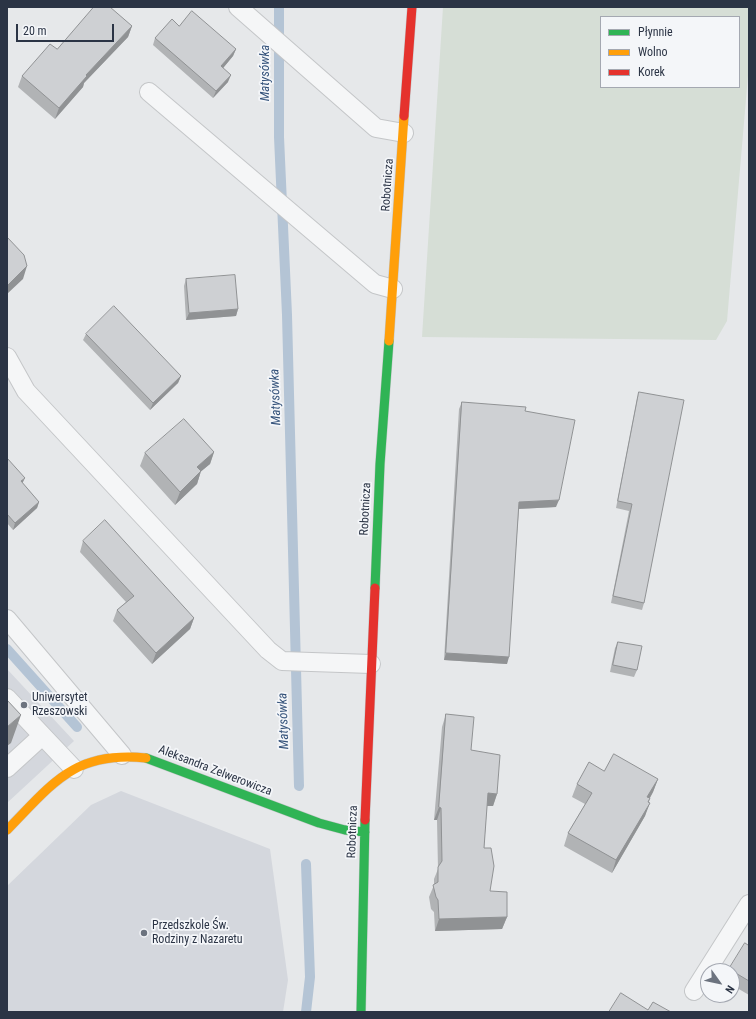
<!DOCTYPE html>
<meta charset="utf-8">
<style>
body{margin:0}
#map{position:relative;width:756px;height:1019px;overflow:hidden;background:#e6e8ea;font-family:"Roboto Condensed",sans-serif}
canvas{display:block}
.frame{position:absolute;inset:0;border:8px solid #2b3445;pointer-events:none}
.legend{position:absolute;left:600px;top:16px;width:140px;height:72px;box-sizing:border-box;background:#f4f6f9;border:1px solid #a4a8b1;margin:0;padding:5px 7px;list-style:none;font-size:12px;color:#2b3445}
.legend li{display:flex;align-items:center;gap:8px;height:20px}
.legend b{width:20px;border:1px solid #a4a8b1}
.north{position:absolute;left:700px;top:963px;width:40px;height:40px;box-sizing:border-box;background:#f4f6f9;border:1px solid #a4a8b1;border-radius:50%;rotate:123deg;font-size:11px;font-weight:700;line-height:16px;text-align:center;color:#2b3445}
.north::after{content:'';display:block;margin:auto;width:14px;height:18px;background:#6c737f;clip-path:polygon(50% 0,100% 100%,50% 72%,0 100%)}
.scale{position:absolute;left:16px;top:24px;width:98px;height:18px;box-sizing:border-box;border:2px solid #2b3445;border-top:0;padding-left:5px;font-size:12px;line-height:14px;white-space:nowrap;color:#2b3445;-webkit-text-stroke:3px #f4f6f9;paint-order:stroke}
</style>
<div id="map">
<canvas width="756" height="1019"></canvas>
<div class="frame"></div>
<ul class="legend">
<li><b style="height:5px;background:#30b455"></b>Płynnie</li>
<li><b style="height:5px;background:#ff9f0a"></b>Wolno</li>
<li><b style="height:5px;background:#e5322d"></b>Korek</li>
</ul>
<div class="north">N</div>
<div class="scale">20 m</div>
</div>
<script>
const ctx = document.querySelector('canvas').getContext('2d');
ctx.lineJoin = 'round';
function fillPath(path, color) {
  ctx.fillStyle = color;
  ctx.fill(path, 'evenodd');
}
function stroke(path, color, width, dash) {
  ctx.strokeStyle = color;
  ctx.lineWidth = width;
  ctx.lineCap = dash ? 'butt' : 'round';
  ctx.setLineDash(dash || []);
  ctx.stroke(path);
}
function write(font, color, halo, rows, align = 'center') {
  ctx.font = font + ' "Roboto Condensed",sans-serif';
  ctx.lineWidth = 3.5;
  ctx.setLineDash([]);
  ctx.textBaseline = 'middle';
  ctx.strokeStyle = halo;
  ctx.fillStyle = color;
  for (const [text, x, y, turn = 0] of rows) {
    ctx.save();
    ctx.translate(x, y);
    ctx.rotate((+turn || 0) * Math.PI / 180);
    ctx.textAlign = isNaN(turn) ? turn : align;
    if (halo) ctx.strokeText(text, 0, 0);
    ctx.fillText(text, 0, 0);
    ctx.restore();
  }
}
fillPath(new Path2D(`
 M7,669L74,741L7,803Z
 M121,791L270,849L288,980L283,1012H7V886L91,805Z`), '#d4d7dd');
fillPath(new Path2D(`
 M443,7H749V64L727,321L716,340L422,337ZM601,17H739V87H601Z`), '#d6ded6');
stroke(new Path2D(`
 M279,7V137L287,315L299,786
 M7,649L77,727
 M306,1012L310,977L306,864`), '#b4c4d5', 10);
const lane = new Path2D(`
 M238,7L376,128L404,133
 M149,92L375,284L393,289
 M7,357L26,391L268,650L282,661L371,664
 M7,619L122,755
 M7,698L74,769
 M7,768L42,736
 M694,991L749,904`);
const fast = new Path2D(`
 M375,588L380,464L389,341
 M146,758L319,823L345,830L365,832
 M361,1012L365,820`);
const slow = new Path2D(`
 M389,341L404,116
 M7,830C53,783 74,751 146,758`);
const jam = new Path2D(`
 M404,116L412,7
 M365,820L375,588`);
stroke(lane, '#c4c6c8', 20);
stroke(fast, '#c4c6c8', 10);
stroke(slow, '#c4c6c8', 10);
stroke(jam, '#c4c6c8', 10);
stroke(lane, '#f5f6f7', 18);
stroke(fast, '#30b455', 9);
stroke(slow, '#ff9f0a', 9);
stroke(jam, '#e5322d', 9);
fillPath(new Path2D(`
 M132,26L128,37L84,83L83,87L55,119L18,87L22,76L57,49Z
 M179,26L236,49L233,56L223,68L228,82L213,98L153,45L155,38Z
 M186,279L238,309L236,316L186,320L184,286Z
 M86,334L181,376L178,383L150,410L83,340Z
 M639,392L644,603L642,610L611,603L629,511L616,508L637,399Z
 M462,402L525,411L556,507L519,509L507,664L444,660L459,409Z
 M214,452L210,464L201,471L197,484L175,505L140,466L145,453Z
 M7,458L23,484L39,502L37,508L13,530L7,523Z
 M83,541L194,618L190,629L152,664L113,621L117,610L126,602L80,552Z
 M618,642L637,670L634,677L610,672L615,648Z
 M446,714L471,750L497,794L493,806H487L484,848L490,891L507,917L502,929L435,931L434,912L431,909L429,897L434,885V879L438,869L437,820H434L442,727Z
 M604,771L658,779L653,792L650,798L645,816L612,873L564,846L568,833L585,804L572,797L577,784Z
 M749,944V995L732,985V971H728L729,969Z`), '#b1b3b5');
fillPath(new Path2D(`
 M132,26L128,37L84,83L83,87L55,119L59,108L86,75Z
 M236,49L233,56L219,73L221,66Z
 M231,75L228,82L213,98L216,91Z
 M27,266L23,279L7,294V286Z
 M238,309L236,316L186,320L189,313Z
 M181,376L178,383L150,410L153,403Z
 M214,452L210,464L192,479L197,467Z
 M201,471L197,484L175,505L180,492Z
 M25,478L22,484L21,481Z
 M559,500L556,507L517,509L519,502Z
 M39,502L37,508L13,530L15,523Z
 M194,618L190,629L152,664L156,653Z
 M446,653L509,657L507,664L444,660Z
 M21,715L11,743L7,746V727Z
 M658,779L653,792L643,810L647,797Z
 M488,793L497,794L493,806H483Z
 M650,798L645,810L650,803L645,816L612,873L616,860Z
 M439,807L441,808L437,820H434Z
 M507,917L502,929L435,931L439,919Z`), '#909294');
const building = new Path2D(`
 M94,7H110L132,26L86,75L87,76L59,108L22,76L50,44L57,49Z
 M192,11L236,49L221,66L231,75L216,91L155,38L172,19L179,26Z
 M7,237L24,255L27,266L7,286Z
 M235,275L238,309L189,313L186,279Z
 M114,306L181,376L153,403L86,334Z
 M639,392L684,400L644,603L613,596L632,504L618,501Z
 M462,402L526,407L525,411L575,420L559,500L519,502L509,657L446,653Z
 M184,419L214,452L197,467L201,471L180,492L145,453Z
 M7,458L25,478L21,481L39,502L15,523L7,514Z
 M105,520L194,618L156,653L117,610L134,596L83,541Z
 M618,642L642,646L637,670L613,665Z
 M7,700L21,715L7,727Z
 M446,714L474,717L471,750L500,755L497,794L488,793L484,848H491L494,866L490,891L507,892V917L439,919L438,900L436,897L433,885L438,882V867L442,861L441,808L439,807Z
 M614,754L658,779L647,797L650,798L648,802L650,803L616,860L568,833L592,793L577,784L589,762L604,771Z
 M745,943L748,945L749,944V981L729,969Z
 M621,993L648,1010L653,1002L671,1012H609Z`);
fillPath(building, '#ced0d3');
stroke(building, '#909294', 1);
for (const [x, y, r, color] of [
 [24,705,4,"#6c737f"],
 [144,933,4,"#6c737f"]
]) {
  const dot = new Path2D();
  dot.arc(x, y, r, 0, 2 * Math.PI);
  ctx.fillStyle = color;
  ctx.fill(dot);
  stroke(dot, '#f4f6f9', 1.5);
}
write('12px', '#2b3445', '#f4f6f9', [
 ["Robotnicza",388,185,-86],
 ["Robotnicza",366,509,-87],
 ["Aleksandra Zelwerowicza",215,771,21],
 ["Robotnicza",353,832,-88]
]);
write('12px', '#2b3445', '#f4f6f9', [
 ["Uniwersytet",32,698],
 ["Rzeszowski",32,712],
 ["Przedszkole Św.",152,926],
 ["Rodziny z Nazaretu",152,940]
], 'left');
write('italic 13px', '#34527a', '#f4f6f9', [
 ["Matysówka",266,73,-90],
 ["Matysówka",276,397,-92],
 ["Matysówka",284,721,-92]
]);
</script>
